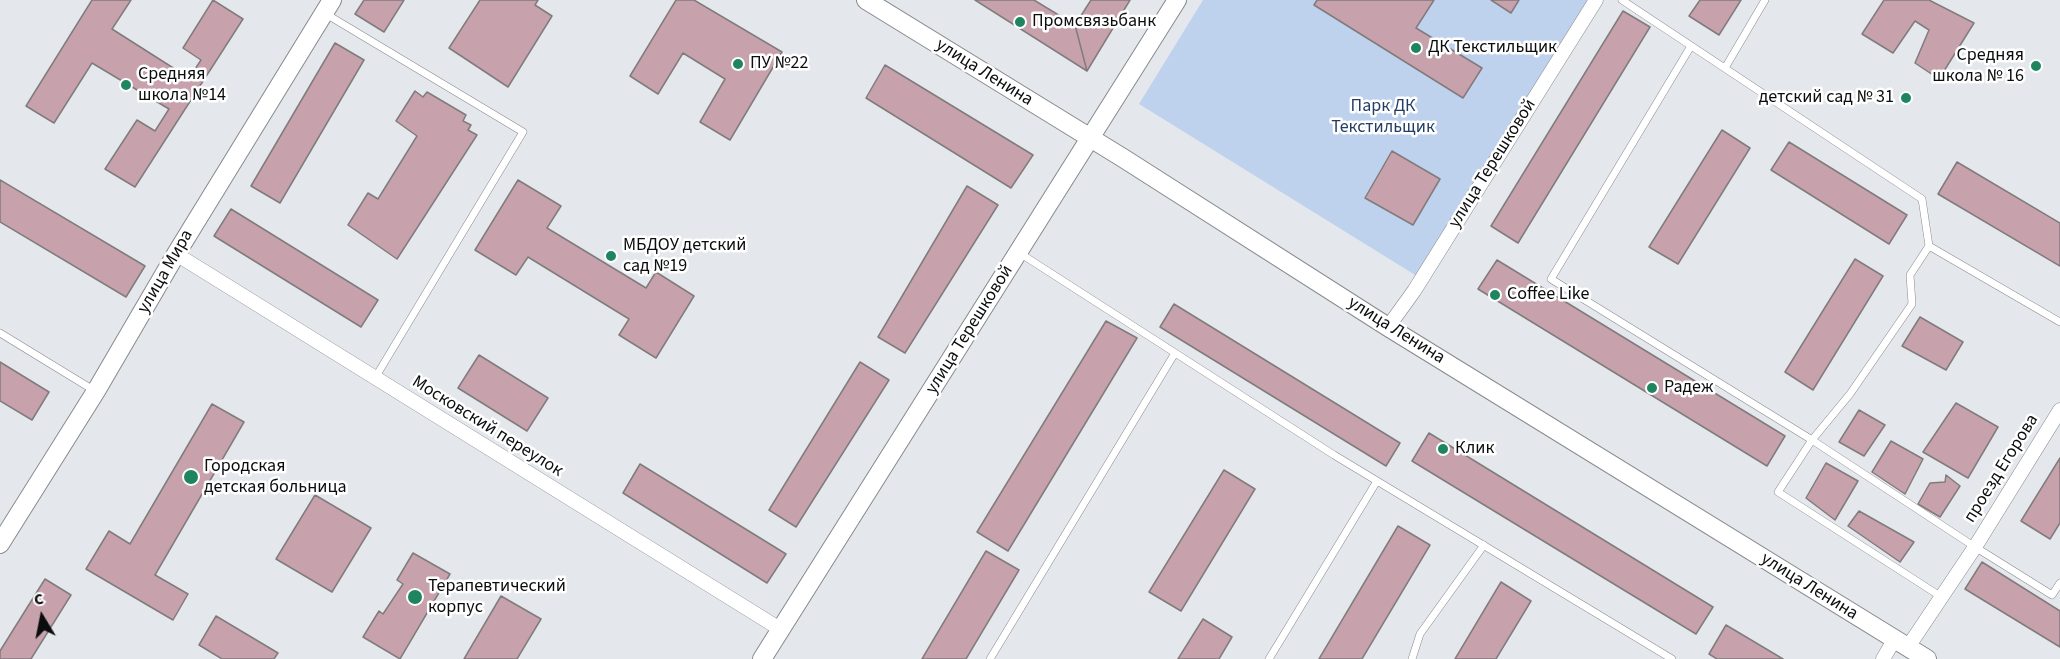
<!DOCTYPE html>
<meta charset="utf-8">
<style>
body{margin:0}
#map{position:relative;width:2060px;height:659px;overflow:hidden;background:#e4e7eb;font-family:"Source Sans 3",sans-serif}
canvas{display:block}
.north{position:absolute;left:12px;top:587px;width:60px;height:60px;-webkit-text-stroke:4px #fff;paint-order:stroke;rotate:350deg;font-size:16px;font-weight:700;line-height:24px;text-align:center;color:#0b0c0d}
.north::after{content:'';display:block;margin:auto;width:21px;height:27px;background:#0b0c0d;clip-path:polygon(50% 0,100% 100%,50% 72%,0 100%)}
</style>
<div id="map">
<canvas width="2060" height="659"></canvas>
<div class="north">С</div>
</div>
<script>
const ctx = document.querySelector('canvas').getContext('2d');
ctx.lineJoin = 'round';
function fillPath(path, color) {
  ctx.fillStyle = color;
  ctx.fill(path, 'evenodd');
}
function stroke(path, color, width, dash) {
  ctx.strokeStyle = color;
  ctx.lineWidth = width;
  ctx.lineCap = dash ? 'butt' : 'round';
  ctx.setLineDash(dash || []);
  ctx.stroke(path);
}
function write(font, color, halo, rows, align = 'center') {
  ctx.font = font + ' "Source Sans 3",sans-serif';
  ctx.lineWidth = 5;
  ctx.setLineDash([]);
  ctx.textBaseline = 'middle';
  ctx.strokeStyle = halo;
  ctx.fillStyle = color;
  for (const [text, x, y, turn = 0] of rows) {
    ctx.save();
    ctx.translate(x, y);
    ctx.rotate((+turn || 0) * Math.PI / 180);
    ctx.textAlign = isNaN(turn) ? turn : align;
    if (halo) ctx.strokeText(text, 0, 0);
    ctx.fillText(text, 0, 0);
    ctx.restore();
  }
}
fillPath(new Path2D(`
 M1203,0H1593L1420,278L1139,104Z`), '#bed2ee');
const building = new Path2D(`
 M92,0H131L112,29L189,78L201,60L183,48L213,0L243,19L135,187L105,169L137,120L155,131L169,109L92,63L54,123L26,106Z
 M364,0H404L384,32L355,14Z
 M480,0H538L535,5L552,16L508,87L449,48Z
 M676,0H694L782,52L730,140L700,122L725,79L683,53L658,94L630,76Z
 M975,0H1034L1075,25L1087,71Z
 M1091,0H1130L1087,71L1075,25Z
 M1317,0H1434L1416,28L1482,68L1463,98L1314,5Z
 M1491,0H1519L1511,13Z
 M1700,0H1741L1719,35L1689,16Z
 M1884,0H1929L1974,23L1939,79L1915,63L1929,30L1915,21L1893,53L1862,34Z
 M1623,11L1650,27L1518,243L1491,226Z
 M335,43L364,60L280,203L251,186Z
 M885,65L1033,155L1011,188L866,98Z
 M415,91L423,97L427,92L466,115L463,121L471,125L468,130L477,135L397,259L348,225L368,193L378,199L417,136L396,121Z
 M1722,130L1750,148L1678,264L1649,247Z
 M1789,142L1907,215L1889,244L1771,170Z
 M1392,151L1440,179L1413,225L1365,198Z
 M1957,162L2060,223V266L1938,194Z
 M0,180L145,266L126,297L0,222Z
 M518,180L561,206L547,228L646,288L656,272L694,296L656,358L619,335L629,319L528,257L516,275L475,250Z
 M967,186L998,205L905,353L878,337Z
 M231,209L378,300L361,327L214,236Z
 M1855,259L1883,276L1813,390L1785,372Z
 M1497,260L1785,436L1767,466L1478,289Z
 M1174,304L1400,443L1386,466L1160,327Z
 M1920,317L1963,342L1946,370L1902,346Z
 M1106,321L1137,338L1008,551L977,532Z
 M479,355L548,398L527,431L458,388Z
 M0,362L49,392L32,420L0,401Z
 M860,362L889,380L796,527L769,510Z
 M1956,403L1998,427L1968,478L1923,452Z
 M212,404L244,422L155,575L188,594L173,620L86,569L109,531L130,544Z
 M1859,410L1885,425L1864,456L1839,442Z
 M1429,433L1713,607L1696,634L1412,461Z
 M1891,441L1923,459L1905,494L1872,472Z
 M2060,458V523L2050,539L2021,521Z
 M1826,463L1858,481L1835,520L1806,498Z
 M640,464L786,554L767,583L623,493Z
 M1224,470L1255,489L1181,611L1149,592Z
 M1946,475L1960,486L1940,517L1918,504L1930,483L1945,482Z
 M315,495L371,528L332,592L276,559Z
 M1859,511L1914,542L1900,562L1848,526Z
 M1398,526L1430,545L1362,659H1319Z
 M986,551L1019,570L966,659H922Z
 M413,553L450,574L400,659L363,637L379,611L383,614L403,584L397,580Z
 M1982,562L2060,611V647L1965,589Z
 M45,579L71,595L31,659H0V651Z
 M1501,582L1531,601L1496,659H1455Z
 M501,596L541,619L517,659H464Z
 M216,616L278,653L274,659H222L199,645Z
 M1203,619L1232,637L1219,659H1178Z
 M1726,625L1783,659H1717L1709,654Z`);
fillPath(building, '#c7a2ad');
stroke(building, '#807b7c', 1.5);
const lane = new Path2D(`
 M1622,0L1922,199L1929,246L1910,275L1912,304L1850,394L1812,440L1778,492L1940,596
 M326,14L523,132L375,378
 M1691,46L1551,279L1812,440L1975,547L2052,595L2060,583
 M1725,68L1765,0
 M1929,246L2060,322
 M1018,252L1334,455L1672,659
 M0,333L95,391
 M990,659L1175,353
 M1269,659L1377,481
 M1412,659L1420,634L1484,545`);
const street = new Path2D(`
 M176,254L780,629
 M1388,327L1414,291L1596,0
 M1908,647L1975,547L2060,410
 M1883,659L1894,640`);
const secondary = new Path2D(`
 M866,0L1123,158L1388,327L1927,659
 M0,544L96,391L176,254L332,0
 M762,659L1177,0`);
stroke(lane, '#878a8d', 8);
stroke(street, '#878a8d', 15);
stroke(secondary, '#878a8d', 20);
stroke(lane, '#fff', 7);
stroke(street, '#fff', 14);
stroke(secondary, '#fff', 18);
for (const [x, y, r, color] of [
 [1020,22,6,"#1e8560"],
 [1416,48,6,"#1e8560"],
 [738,64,6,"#1e8560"],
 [2036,66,6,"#1e8560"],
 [126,85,6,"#1e8560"],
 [1906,98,6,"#1e8560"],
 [611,256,6,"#1e8560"],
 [1495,295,6,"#1e8560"],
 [1652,388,6,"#1e8560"],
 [1443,449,6,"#1e8560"],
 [191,477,8,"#1e8560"],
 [415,597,8,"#1e8560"]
]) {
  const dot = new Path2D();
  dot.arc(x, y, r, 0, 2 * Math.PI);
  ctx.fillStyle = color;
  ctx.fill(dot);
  stroke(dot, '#fff', 2);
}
write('18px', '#0b0c0d', '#fff', [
 ["Промсвязьбанк",1032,22],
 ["ДК Текстильщик",1428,48],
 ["Средняя",2024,56,"right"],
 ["школа № 16",2024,77,"right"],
 ["ПУ №22",750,64],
 ["Средняя",138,75],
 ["школа №14",138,96],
 ["детский сад № 31",1894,98,"right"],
 ["МБДОУ детский",623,246],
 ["сад №19",623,267],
 ["Coffee Like",1507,295],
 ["Радеж",1664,388],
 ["Клик",1455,449],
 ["Городская",204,467],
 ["детская больница",204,488],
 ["Терапевтический",428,587],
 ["корпус",428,608]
], 'left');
write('18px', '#0b0c0d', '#fff', [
 ["улица Ленина",984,73,32],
 ["улица Терешковой",1493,164,-58],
 ["улица Мира",166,272,-60],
 ["улица Терешковой",970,330,-58],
 ["улица Ленина",1396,331,32],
 ["Московский переулок",487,427,32],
 ["проезд Егорова",2002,469,-58],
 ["улица Ленина",1809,587,32]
]);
write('18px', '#233e65', '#fff', [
 ["Парк ДК",1383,107],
 ["Текстильщик",1383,128]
]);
</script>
